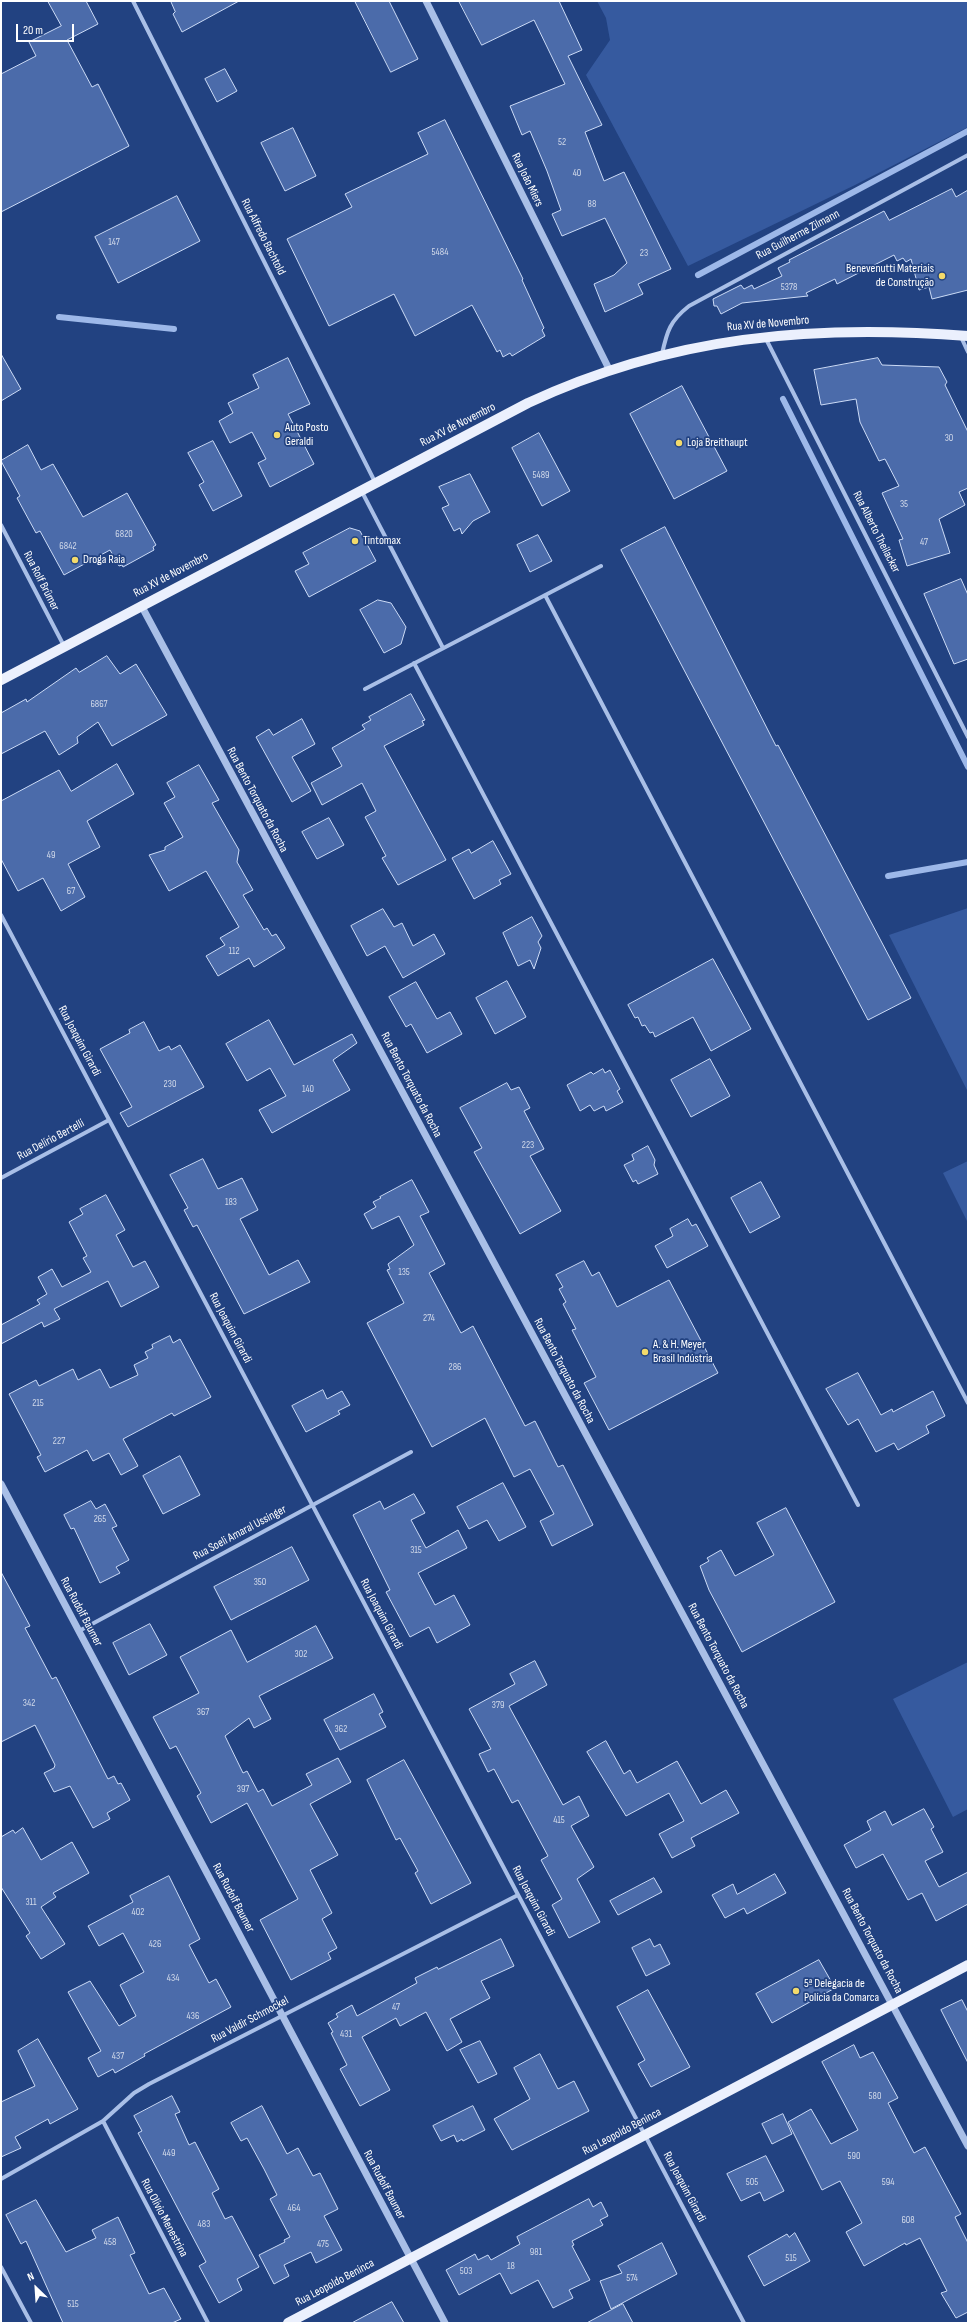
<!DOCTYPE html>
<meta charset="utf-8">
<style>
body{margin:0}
#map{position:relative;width:969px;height:2324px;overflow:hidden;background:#224281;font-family:"Sofia Sans Condensed",sans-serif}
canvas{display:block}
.frame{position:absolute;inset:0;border:2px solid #fff;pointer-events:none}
.north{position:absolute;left:16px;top:2268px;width:40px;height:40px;-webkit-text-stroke:3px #224281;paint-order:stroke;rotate:335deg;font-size:11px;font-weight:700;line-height:16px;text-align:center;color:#fff}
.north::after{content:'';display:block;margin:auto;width:14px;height:18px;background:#fff;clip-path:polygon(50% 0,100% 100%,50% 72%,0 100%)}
.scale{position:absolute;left:16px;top:24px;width:58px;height:18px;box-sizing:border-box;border:2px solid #fff;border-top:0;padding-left:5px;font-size:12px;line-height:14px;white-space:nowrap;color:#fff;-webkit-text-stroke:3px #224281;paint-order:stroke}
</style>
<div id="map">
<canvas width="969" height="2324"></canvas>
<div class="frame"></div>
<div class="north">N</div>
<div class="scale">20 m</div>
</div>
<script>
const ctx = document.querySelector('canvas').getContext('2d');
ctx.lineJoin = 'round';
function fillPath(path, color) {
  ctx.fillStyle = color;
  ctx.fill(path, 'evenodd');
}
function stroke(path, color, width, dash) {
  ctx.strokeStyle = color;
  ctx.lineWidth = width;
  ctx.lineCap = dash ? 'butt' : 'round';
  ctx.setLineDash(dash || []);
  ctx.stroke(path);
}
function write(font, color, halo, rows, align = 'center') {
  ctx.font = font + ' "Sofia Sans Condensed",sans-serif';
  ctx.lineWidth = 3.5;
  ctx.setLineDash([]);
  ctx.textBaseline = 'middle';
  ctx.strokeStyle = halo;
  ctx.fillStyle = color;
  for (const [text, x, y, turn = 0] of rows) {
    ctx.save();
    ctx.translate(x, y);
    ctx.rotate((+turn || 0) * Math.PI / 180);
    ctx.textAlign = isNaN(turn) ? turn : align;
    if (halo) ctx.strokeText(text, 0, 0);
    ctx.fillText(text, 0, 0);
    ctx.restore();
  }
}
fillPath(new Path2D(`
 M597,1H968V127L855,185L688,266L586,75L610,40L606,18Z
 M968,908V1092L889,935Z
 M968,1161V1223L943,1173Z
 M968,1662V1809L953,1817L893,1699Z`), '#365a9f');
stroke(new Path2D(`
 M698,275L968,131
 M59,317L174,329
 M783,399L968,767
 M888,876L968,862`), '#9db8e9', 6);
const building = new Path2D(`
 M48,1H86L98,24L67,40L92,87L98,84L129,146L1,212V74L36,56L29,42L61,26Z
 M171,1H239L182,32L173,14L175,12Z
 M355,1H389L418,59L391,72Z
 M459,1H559L582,50L568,56L602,125L585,132L604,181L624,172L671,269L638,284L643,294L605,312L594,284L614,275L627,263L605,218L562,236L552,214L561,210L547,171L530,131L522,135L510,106L565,84L534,20L482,45Z
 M225,69L237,91L217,102L205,79Z
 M445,120L523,279L522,280L544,328L542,330L545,336L512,356L510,353L503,357L500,350L497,352L472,305L415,336L394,294L329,326L287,239L352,207L345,194L428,154L418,133Z
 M293,128L316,176L285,191L261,143Z
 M952,189L956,197L968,190V290L932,299L929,287L919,290L911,259L906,262L903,258L897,261L894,255L837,284L835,279L806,293L808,296L742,303L721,314L717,306H714L713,299L741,285L744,289L752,285L754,289L782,276L778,268L790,262L789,260L884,211L889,220Z
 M177,196L200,241L118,283L95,237Z
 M1,354L21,389L1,401Z
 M288,358L310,404L288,414L314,464L270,487L258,463L266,459L252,432L230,443L219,421L233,413L228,403L259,388L253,375Z
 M878,358L882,365L939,367L947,382L945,385L968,432V488L959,492L965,505L939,519L950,553L907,566L899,540L903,539L882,493L899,486L885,459L879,461L860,422L856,399L821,405L814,370Z
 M682,386L727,471L674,499L630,414Z
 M539,433L570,491L542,506L512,448Z
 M213,441L242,496L213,511L199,485L204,482L188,453Z
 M28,445L41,470L53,464L83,517L127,493L156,545L153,547L154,550L123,567L122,565L119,566L110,550L64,575L40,531L36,533L17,498L20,496L1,461Z
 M470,474L490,512L473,521L462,534L460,528L454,531L442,508L449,505L439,487Z
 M665,527L776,746L778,745L911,998L868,1020L621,550Z
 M350,528L360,531L376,561L309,597L295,571L309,564L303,553Z
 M538,535L552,561L530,572L517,545Z
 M961,579L968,595V659L954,664L924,594Z
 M378,600L391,603L406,627L401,644L384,653L360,610Z
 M107,656L120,674L136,664L167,715L112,746L98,722L77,737L78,743L59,755L45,731L1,754V713L26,699L27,702L76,668L79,672Z
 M411,694L425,720L422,721L424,725L384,746L446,860L398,885L382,858L386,856L365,817L376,811L362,783L322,805L311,783L342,766L332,748L365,729L362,725L371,720L369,717Z
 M302,719L315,744L292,757L311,791L292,802L256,737L269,729L273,735Z
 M117,764L134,794L87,821L100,847L68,864L85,897L61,911L43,878L18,891L1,859V801L59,770L71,791Z
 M199,765L219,800L212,803L239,850L237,862L253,890L243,895L264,930L267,928L272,936L276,934L285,948L254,967L249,958L218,976L206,956L225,945L220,938L239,927L206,871L169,891L149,855L165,850V847L183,837L164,803L175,797L167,783Z
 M329,818L344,845L317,859L302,832Z
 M493,841L511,874L499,880L501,884L474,899L452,858L469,849L471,853Z
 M383,909L394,927L402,923L413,946L434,934L445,954L403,978L385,946L367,956L351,926Z
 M532,917L542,936L538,942L541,948L534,969L530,960L518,966L503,933Z
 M713,959L751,1029L711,1051L693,1017L655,1037L653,1032L650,1033L645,1025L642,1026L638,1017L635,1018L628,1005Z
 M507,981L526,1017L495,1034L476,998Z
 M416,982L437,1019L450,1012L462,1034L427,1053L411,1024L406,1027L389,997Z
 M269,1020L294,1065L352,1034L357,1043L333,1060L350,1090L272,1133L259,1110L286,1096L270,1068L247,1081L226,1044Z
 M144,1022L159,1051L169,1046L171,1050L180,1045L204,1087L128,1127L120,1113L132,1107L100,1049L130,1033L129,1030Z
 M710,1059L730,1096L691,1117L671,1080Z
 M603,1069L605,1073L610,1070L620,1089L617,1091L623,1102L606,1111L604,1106L594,1111L590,1105L580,1111L567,1085L591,1072L593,1074Z
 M507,1083L511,1090L519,1087L530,1108L524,1111L544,1149L530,1156L561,1211L520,1234L474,1152L482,1148L460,1108Z
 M648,1146L655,1160L654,1165L658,1174L638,1184L636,1180L633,1182L624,1165L634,1160L632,1155Z
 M203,1159L218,1189L242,1178L258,1210L240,1219L269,1275L298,1260L310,1282L244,1314L197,1225L193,1227L184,1210L188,1208L170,1175Z
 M412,1180L429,1212L420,1216L445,1264L429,1273L461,1333L473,1326L525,1426L535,1421L558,1467L563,1465L593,1525L552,1546L540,1521L554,1514L530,1469L514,1477L485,1418L432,1447L367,1323L404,1303L387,1270L390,1269L388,1264L414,1245L399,1216L372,1229L364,1214L376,1207L373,1202L381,1198L380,1197Z
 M761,1182L780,1217L750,1233L731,1198Z
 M106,1195L125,1230L116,1235L133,1267L145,1261L159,1287L121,1307L108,1281L54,1309L60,1319L44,1327L42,1322L1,1344V1325L40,1304L37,1300L47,1294L38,1277L52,1269L62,1287L91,1272L83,1258L87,1256L69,1222L83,1214L80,1209Z
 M688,1219L692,1226L696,1224L708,1246L667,1268L655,1246L673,1236L670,1229Z
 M584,1261L592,1276L599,1272L617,1307L669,1280L718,1373L609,1430L584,1383L596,1377L572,1330L576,1329L563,1304L566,1302L559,1289L563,1287L556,1275Z
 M170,1336L173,1343L180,1339L211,1397L174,1416L172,1413L123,1439L138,1466L121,1475L109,1453L93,1461L87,1450L45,1472L37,1457L41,1455L9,1394L36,1380L39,1386L73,1369L78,1380L100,1369L110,1388L138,1375L134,1365L148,1358L145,1352L153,1348L152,1345Z
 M858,1373L881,1415L892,1409L893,1412L933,1391L945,1416L926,1426L929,1433L898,1450L894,1443L876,1452L858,1419L848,1425L826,1389Z
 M323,1390L327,1399L342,1391L350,1405L338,1411L340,1414L306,1432L292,1406Z
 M180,1456L200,1495L163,1514L143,1476Z
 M503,1483L526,1527L499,1541L487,1520L469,1529L457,1507Z
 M414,1494L425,1513L411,1520L426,1548L458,1530L467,1548L418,1573L435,1605L454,1595L470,1625L437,1643L429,1627L410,1637L386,1592L390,1590L353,1515L380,1501L384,1509Z
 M91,1501L96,1509L105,1504L117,1526L112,1528L129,1560L116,1567L120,1573L100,1583L74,1528L71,1529L64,1515Z
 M786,1508L835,1602L742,1652L709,1590L700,1566L709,1561L707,1558L721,1550L735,1576L774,1555L757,1523Z
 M292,1547L309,1580L231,1620L214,1587Z
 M1,1572L30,1626L25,1628L52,1679L56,1677L108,1779L114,1776L118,1784L121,1783L130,1800L107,1813L110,1819L93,1828L70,1786L54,1792L44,1773L54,1768L55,1765L35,1725L1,1742Z
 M150,1624L167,1655L129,1675L113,1643Z
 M316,1626L333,1658L259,1696L271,1719L254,1728L249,1718L225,1736L243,1773L247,1771L258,1792L263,1789L272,1806L312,1785L306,1774L338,1758L351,1782L310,1804L338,1855L310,1870L332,1913L322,1919L337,1948L328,1953L331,1959L291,1980L260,1920L298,1899L247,1803L211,1823L197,1796L201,1793L176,1746L170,1749L153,1717L199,1693L180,1657L231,1630L247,1662Z
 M535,1661L547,1685L509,1706L511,1710L563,1805L579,1796L589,1816L571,1826L594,1867L577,1879L600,1922L569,1938L552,1905L562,1899L541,1860L548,1856L518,1800L512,1803L494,1769L488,1772L479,1754L491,1749L469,1709L515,1684L510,1674Z
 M374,1694L383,1712L379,1714L386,1727L340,1750L324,1720Z
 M606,1741L624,1774L630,1770L637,1783L677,1761L701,1804L726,1790L739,1813L691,1838L695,1846L672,1858L659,1834L684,1821L669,1793L626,1816L587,1752Z
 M404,1760L471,1883L431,1904L415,1873L418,1871L400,1838L396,1840L367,1780Z
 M924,1809L934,1827L931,1829L943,1852L925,1861L939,1887L968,1872V1904L936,1921L922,1893L908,1900L883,1854L856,1868L844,1845L871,1830L867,1821L885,1811L892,1825Z
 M23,1828L41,1860L72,1842L89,1873L53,1893L56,1897L41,1907L65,1944L41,1959L26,1936L30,1933L1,1887V1837L13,1830L15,1833Z
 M775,1874L786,1893L747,1914L744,1908L725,1918L712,1895L733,1884L737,1894Z
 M169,1876L200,1939L189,1945L209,1983L216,1979L231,2007L144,2054L145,2056L115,2073L113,2069L98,2077L88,2058L101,2051L68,1992L90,1981L119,2026L136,2016L120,1985L144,1972L123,1933L99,1946L88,1926L133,1902L130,1896Z
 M654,1878L662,1892L618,1915L610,1901Z
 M501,1939L514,1966L481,1981L490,1998L450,2019L462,2042L447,2051L426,2012L400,2026L396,2018L362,2037L390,2090L360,2106L340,2069L347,2065L331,2033L333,2032L328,2023L338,2017L336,2014L352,2005L357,2016L417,1983L415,1978L437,1967L438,1969Z
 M650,1939L654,1947L660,1944L670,1964L646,1976L632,1948Z
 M819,1960L835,1988L772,2023L756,1994Z
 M648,1990L690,2067L651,2087L638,2064L645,2060L617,2007Z
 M962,2000L968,2012V2063L941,2010Z
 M38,2039L78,2109L50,2124L48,2119L15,2137L21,2148L1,2157V2102L35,2086L18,2051Z
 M480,2041L497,2074L478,2083L460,2050Z
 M854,2045L860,2058L873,2052L898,2098L888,2103L914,2153L925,2147L961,2214L955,2217L968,2243V2312L956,2318L941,2293L947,2291L920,2238L906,2245L905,2243L864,2266L846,2232L862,2223L840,2181L822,2190L788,2122L811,2109L831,2144L858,2130L822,2062Z
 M540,2054L558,2089L574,2081L589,2111L512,2150L494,2119L530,2099L514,2068Z
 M172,2096L180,2112L175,2114L189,2145L195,2142L219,2189L212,2193L225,2219L232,2216L259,2267L237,2279L242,2290L219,2303L199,2266L206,2262L138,2133L142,2131L134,2116Z
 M262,2106L287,2154L298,2148L313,2176L320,2173L338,2209L324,2216L342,2250L316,2263L311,2252L284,2265L289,2276L274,2284L259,2255L285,2242L284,2240L290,2237L270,2199L277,2195L264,2169L247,2138L241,2141L231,2123Z
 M473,2106L485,2130L463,2141L462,2139L457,2142L454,2135L441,2141L433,2126Z
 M783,2114L792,2134L772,2144L762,2124Z
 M766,2156L784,2191L764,2201L760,2192L741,2201L727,2174Z
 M589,2199L593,2207L601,2202L608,2216L600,2220L603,2225L572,2241L574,2245L572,2246L590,2280L569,2290L573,2298L553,2308L538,2280L511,2294L500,2273L459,2295L446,2270L475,2254L478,2260L488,2255L491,2260L520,2244L517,2237Z
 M36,2200L66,2252L96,2238L92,2230L118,2217L135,2253L130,2255L149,2294L164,2288L181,2319L172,2323H63L26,2241L21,2244L6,2215Z
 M795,2233L810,2261L764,2286L748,2256L787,2234L789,2237Z
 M662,2243L677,2274L611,2309L600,2281L622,2273L618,2266Z
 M392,2302L404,2323H352Z
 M623,2304L633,2323H587Z`);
fillPath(building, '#4b6baa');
stroke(building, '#ccdbf6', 1);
stroke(new Path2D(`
 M133,1L375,482
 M961,337L968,352
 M766,339L968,737
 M662,354C667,331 670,321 689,306L968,155
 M361,490L443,648
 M1,525L64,646
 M545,595L968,1403
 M414,663L858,1505
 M365,689L601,566
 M1,915L744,2323
 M1,1178L109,1120
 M79,1631L411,1452
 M103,2121L208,2323
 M1,2179L103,2121L134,2093L149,2084L518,1895
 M1,2267L31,2323`), '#a9bfe7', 4);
stroke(new Path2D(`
 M426,1L609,369
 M141,605L968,2146
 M1,1484L445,2323`), '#a9bfe7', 7);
stroke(new Path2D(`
 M1,680L528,403C672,336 811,324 968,336
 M288,2323L968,1965`), '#ebf0fd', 10);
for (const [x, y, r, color] of [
 [942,276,4,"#f3da6b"],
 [277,435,4,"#f3da6b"],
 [679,443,4,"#f3da6b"],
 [355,541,4,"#f3da6b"],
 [75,560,4,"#f3da6b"],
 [645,1352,4,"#f3da6b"],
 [796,1991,4,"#f3da6b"]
]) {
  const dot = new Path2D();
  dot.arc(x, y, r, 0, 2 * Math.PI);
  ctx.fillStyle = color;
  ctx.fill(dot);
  stroke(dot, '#224281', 1.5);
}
write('10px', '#d2daea', null, [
 ["52",562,142],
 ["40",577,173],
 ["88",592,204],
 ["147",114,242],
 ["5484",440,252],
 ["23",644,253],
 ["5378",789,287],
 ["30",949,438],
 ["5489",541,475],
 ["35",904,504],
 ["6820",124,534],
 ["47",924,542],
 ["6842",68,546],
 ["6867",99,704],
 ["49",51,855],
 ["67",71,891],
 ["112",234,951],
 ["230",170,1084],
 ["140",308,1089],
 ["223",528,1145],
 ["183",231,1202],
 ["135",404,1272],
 ["274",429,1318],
 ["286",455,1367],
 ["215",38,1403],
 ["227",59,1441],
 ["265",100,1519],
 ["315",416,1550],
 ["350",260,1582],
 ["302",301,1654],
 ["342",29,1703],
 ["379",498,1705],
 ["367",203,1712],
 ["362",341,1729],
 ["397",243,1789],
 ["415",559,1820],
 ["311",31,1902],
 ["402",138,1912],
 ["426",155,1944],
 ["434",173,1978],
 ["47",396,2007],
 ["436",193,2016],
 ["431",346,2034],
 ["437",118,2056],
 ["580",875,2096],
 ["449",169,2153],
 ["590",854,2156],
 ["505",752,2182],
 ["594",888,2182],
 ["464",294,2208],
 ["608",908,2220],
 ["483",204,2224],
 ["458",110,2242],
 ["475",323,2244],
 ["981",536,2252],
 ["515",791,2258],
 ["18",511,2266],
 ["503",466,2271],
 ["574",632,2278],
 ["515",73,2304]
]);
write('12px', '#fff', '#224281', [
 ["Rua João Miers",527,180,64],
 ["Rua Guilherme Zilmann",798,235,-28],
 ["Rua Alfredo Bachtold",263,237,63],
 ["Rua XV de Novembro",768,324,-5],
 ["Rua XV de Novembro",458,425,-27],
 ["Rua Alberto Theilacker",876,532,63],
 ["Rua XV de Novembro",171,575,-28],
 ["Rua Rolf Brümer",41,581,63],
 ["Rua Bento Torquato da Rocha",257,800,62],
 ["Rua Joaquim Girardi",79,1041,62],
 ["Rua Bento Torquato da Rocha",411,1085,62],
 ["Rua Delírio Bertelli",51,1140,-28],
 ["Rua Joaquim Girardi",230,1328,62],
 ["Rua Bento Torquato da Rocha",564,1371,62],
 ["Rua Soeli Amaral Ussinger",240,1533,-28],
 ["Rua Rudolf Baumer",81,1612,62],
 ["Rua Joaquim Girardi",381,1614,62],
 ["Rua Bento Torquato da Rocha",718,1656,62],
 ["Rua Rudolf Baumer",233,1898,62],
 ["Rua Joaquim Girardi",533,1901,62],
 ["Rua Bento Torquato da Rocha",872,1941,62],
 ["Rua Valdir Schmockel",250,2020,-28],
 ["Rua Leopoldo Beninca",622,2132,-28],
 ["Rua Rudolf Baumer",384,2185,62],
 ["Rua Joaquim Girardi",684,2187,62],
 ["Rua Olívio Menestrina",164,2218,62],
 ["Rua Leopoldo Beninca",335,2283,-28]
]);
write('12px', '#fff', '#224281', [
 ["Benevenutti Materiais",934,269,"right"],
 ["de Construção",934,283,"right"],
 ["Auto Posto",285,428],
 ["Geraldi",285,442],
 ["Loja Breithaupt",687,443],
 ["Tintomax",363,541],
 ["Droga Raia",83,560],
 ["A. & H. Meyer",653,1345],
 ["Brasil Indústria",653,1359],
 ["5ª Delegacia de",804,1984],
 ["Polícia da Comarca",804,1998]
], 'left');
</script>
